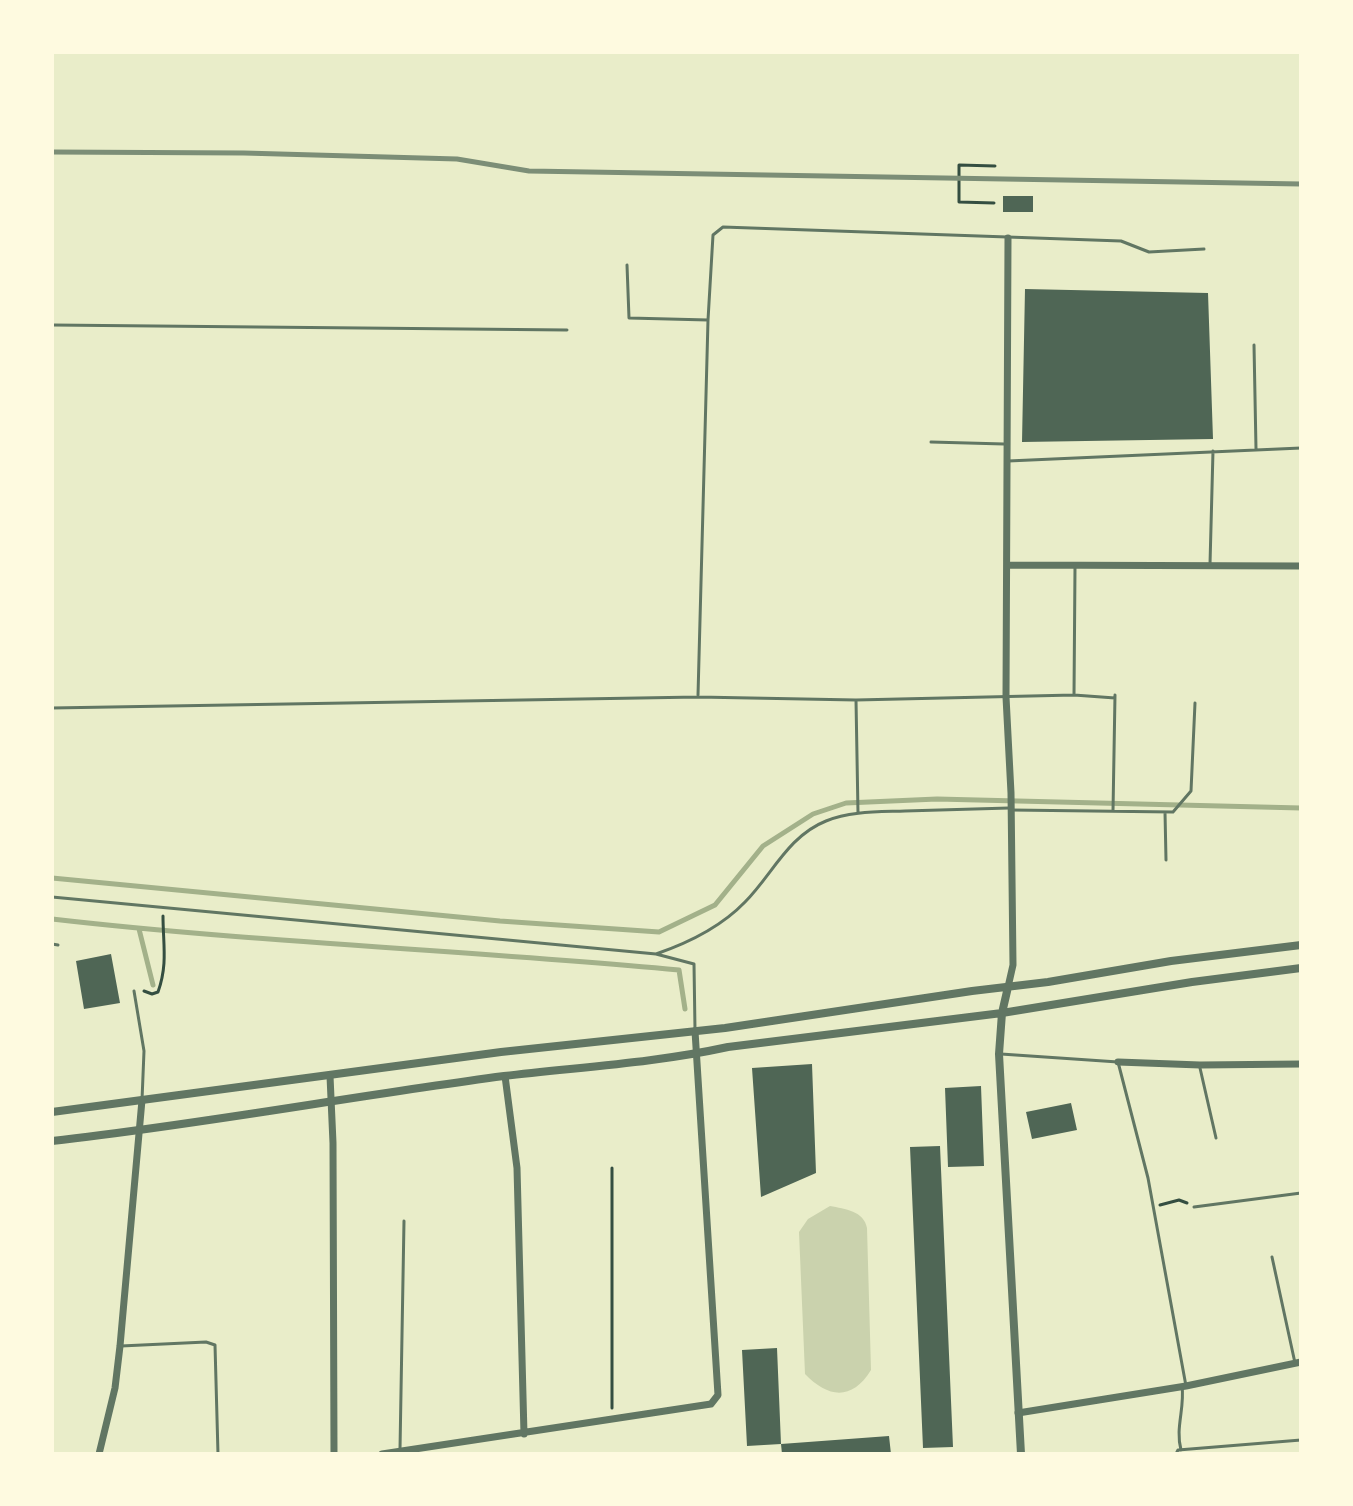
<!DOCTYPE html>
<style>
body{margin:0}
#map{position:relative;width:1353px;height:1506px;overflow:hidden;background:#e9edc9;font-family:"PT Sans",sans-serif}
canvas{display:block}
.frame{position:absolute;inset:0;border:54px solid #fefae0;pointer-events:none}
</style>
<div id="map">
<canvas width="1353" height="1506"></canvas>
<div class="frame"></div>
</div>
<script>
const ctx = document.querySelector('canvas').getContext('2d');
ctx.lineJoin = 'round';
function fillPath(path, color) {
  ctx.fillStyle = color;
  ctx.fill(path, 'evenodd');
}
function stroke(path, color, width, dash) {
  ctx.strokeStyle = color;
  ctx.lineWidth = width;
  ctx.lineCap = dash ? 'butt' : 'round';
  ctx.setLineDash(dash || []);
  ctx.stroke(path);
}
fillPath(new Path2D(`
 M830,1206C845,1209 864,1211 867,1228L871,1370C852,1401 828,1398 805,1374L799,1232L808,1219Z`), '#cad2ad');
stroke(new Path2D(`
 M52,878L500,921L659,932L715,905L763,846L813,814L846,803L937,799L1301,808
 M52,919C260,943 470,950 679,970L685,1009
 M139,929L153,985`), '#a3b18a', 5);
fillPath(new Path2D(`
 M1003,196H1033V212H1003Z
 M1025,289L1208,293L1213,439L1022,442Z
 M111,954L120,1003L84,1009L76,961Z
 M812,1064L816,1173L761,1197L752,1068Z
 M981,1086L984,1166L948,1167L945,1088Z
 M1071,1103L1077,1130L1032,1139L1026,1112Z
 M940,1146L953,1447L923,1448L910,1147Z
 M777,1348L781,1444L747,1446L742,1350Z
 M889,1436L891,1454H782L781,1444Z`), '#4f6655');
stroke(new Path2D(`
 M994,203L959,202V165L995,166
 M144,991L152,994L158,992C168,964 163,944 163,916
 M1160,1205L1179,1200L1187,1203
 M612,1408V1168`), '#344e41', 3);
stroke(new Path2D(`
 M627,265L629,318L708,320
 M52,325L567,330
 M1254,345L1256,449
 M931,442L1004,444
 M1008,461L1301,448
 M1210,564L1213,451
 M698,695L708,320L713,235L723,227L1121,241L1149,252L1204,249
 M1074,695L1075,567
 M856,700L858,813
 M52,708L698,697L856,700L1074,695L1115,698
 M1011,810L1173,812L1191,791L1195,703
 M1113,811L1115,695
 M1165,812L1166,860
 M52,897L656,954L694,964L695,1030
 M52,944L58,945
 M656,954C688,943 721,927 745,902C772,875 788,836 826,821C850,811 879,812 905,811C939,810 974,809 1009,808
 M134,991L144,1051L142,1100
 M1001,1054L1118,1062L1148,1178L1186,1386
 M1200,1068L1216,1138
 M1194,1207L1301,1193
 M1272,1257L1295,1363
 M121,1346L206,1342L215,1345L218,1454
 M400,1449L404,1221
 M1181,1450C1175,1428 1185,1408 1182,1386
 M1176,1454L1178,1450L1301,1440`), '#617663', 3);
stroke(new Path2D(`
 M1008,238L1006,697L1011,793L1013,965L1008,987
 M1008,565L1301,566
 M1118,1062L1200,1065L1301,1064
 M330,1076L333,1143L334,1454
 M505,1076L517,1168L524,1434
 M1018,1413L1186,1386L1301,1362
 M99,1454L115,1388L120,1346L142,1100
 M382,1454L711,1404L718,1395L695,1031`), '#617663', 7);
stroke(new Path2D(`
 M1008,987L1002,1013L999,1054L1021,1454
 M52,1112L501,1052L725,1028L972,991L1048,982L1171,961L1301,945
 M52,1141C203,1124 353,1096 504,1076C579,1067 655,1063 728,1047L1002,1013L1192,982L1301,968`), '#617663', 8);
stroke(new Path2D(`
 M52,152L244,153L457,159L529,171L1301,184`), '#7c8e77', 5);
</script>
